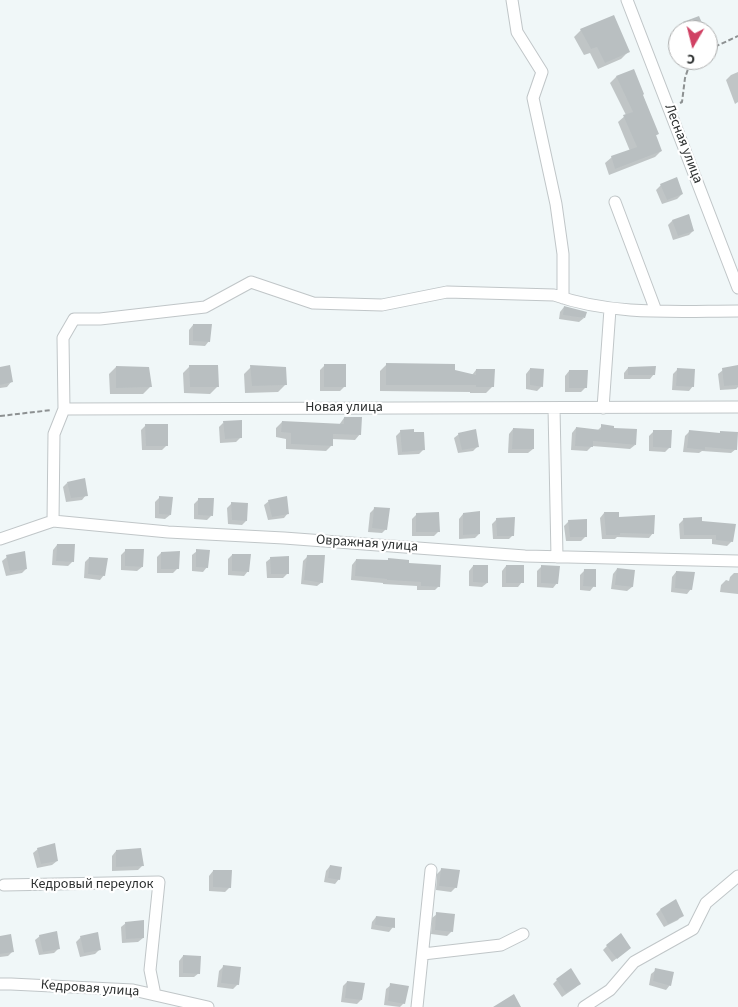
<!DOCTYPE html>
<meta charset="utf-8">
<style>
body{margin:0}
#map{position:relative;width:738px;height:1007px;overflow:hidden;background:#f0f7f8;font-family:"Source Sans 3",sans-serif}
canvas{display:block}
.north{position:absolute;left:668px;top:20px;width:50px;height:50px;box-sizing:border-box;background:#fff;border:1px solid #abacac;border-radius:50%;rotate:188deg;font-size:14px;font-weight:700;line-height:20px;text-align:center;color:#2c2f2f}
.north::after{content:'';display:block;margin:auto;width:18px;height:22px;background:#d04163;clip-path:polygon(50% 0,100% 100%,50% 72%,0 100%)}
</style>
<div id="map">
<canvas width="738" height="1007"></canvas>
<div class="north">С</div>
</div>
<script>
const ctx = document.querySelector('canvas').getContext('2d');
ctx.lineJoin = 'round';
function fillPath(path, color) {
  ctx.fillStyle = color;
  ctx.fill(path, 'evenodd');
}
function stroke(path, color, width, dash) {
  ctx.strokeStyle = color;
  ctx.lineWidth = width;
  ctx.lineCap = dash ? 'butt' : 'round';
  ctx.setLineDash(dash || []);
  ctx.stroke(path);
}
function write(font, color, halo, rows, align = 'center') {
  ctx.font = font + ' "Source Sans 3",sans-serif';
  ctx.lineWidth = 4.5;
  ctx.setLineDash([]);
  ctx.textBaseline = 'middle';
  ctx.strokeStyle = halo;
  ctx.fillStyle = color;
  for (const [text, x, y, turn = 0] of rows) {
    ctx.save();
    ctx.translate(x, y);
    ctx.rotate((+turn || 0) * Math.PI / 180);
    ctx.textAlign = isNaN(turn) ? turn : align;
    if (halo) ctx.strokeText(text, 0, 0);
    ctx.fillText(text, 0, 0);
    ctx.restore();
  }
}
fillPath(new Path2D(`
 M698,18L704,30H680L679,27L683,23Z
 M581,30L628,52L621,59L598,69L590,53L584,55L574,37Z
 M633,71L658,134L655,136L661,151L655,157L609,175L605,163L612,157L630,151L618,122L626,115L610,83L616,77Z
 M738,72V102L735,104L726,80L731,75Z
 M677,179L682,194L677,199L662,204L656,190L661,185Z
 M689,215L693,231L689,235L673,240L668,225L672,221Z
 M564,307L584,318L579,322L559,319L560,312Z
 M193,325L209,341L205,346L189,345V330Z
 M387,364L454,371L472,375L476,370L492,387L486,393H470V392L380,391V371Z
 M325,365L345,386L340,391H320V370Z
 M190,366L217,387L210,394L184,393L183,373Z
 M116,367L150,387L143,394H110L109,374Z
 M251,367L285,385L278,392L245,393L244,374Z
 M738,367V387L736,389L720,390L718,374L723,370Z
 M0,368L11,382L7,387L0,388Z
 M628,368L654,374L650,379H624V373Z
 M530,369L542,386L537,391L526,389V374Z
 M677,370L693,386L689,391L672,390L673,374Z
 M569,371L586,387L581,392H565V376Z
 M344,418L360,434L355,440L331,439V446L326,451L286,449V439L276,437V428L282,422L339,425Z
 M223,423L241,437L236,442L220,443L219,427Z
 M146,425L167,445L162,450H142L141,430Z
 M602,426L635,445L630,449L592,446L587,451L571,450L572,433L576,428L597,431Z
 M513,429L533,449L528,453H508L509,434Z
 M401,431L424,449L419,454L398,455L396,436Z
 M654,431L670,447L665,452L649,451V436Z
 M689,432L718,434L721,432L736,449L731,453L702,451L699,453L683,452L685,436Z
 M459,434L478,446L473,451L458,453L454,438Z
 M67,483L86,495L82,500L66,502L63,487Z
 M159,498L170,515L165,519L155,518V502Z
 M199,499L211,516L207,520L194,519V504Z
 M269,501L288,513L284,518L268,520L264,505Z
 M232,503L246,521L242,525L228,524L227,508Z
 M374,509L386,529L382,533L368,532L370,513Z
 M604,513L618,518L653,533L649,538L617,537L615,539H602L600,518Z
 M463,514L479,534L475,538L459,539V519Z
 M416,515L438,532L434,536H412V519Z
 M497,519L513,535L509,539H493L492,524Z
 M684,519L732,541L727,546L712,544V539H680L679,524Z
 M569,521L586,536L581,541H566L564,526Z
 M57,545L73,561L68,566L52,565L53,550Z
 M126,550L142,567L137,571L121,570V555Z
 M197,551L207,567L203,572L192,571V555Z
 M161,553L177,569L173,573H157V557Z
 M232,555L248,571L244,576L228,575V559Z
 M7,557L26,569L22,573L6,576L2,561Z
 M307,557L322,582L317,586L301,584L303,561Z
 M89,558L104,575L100,580L84,578L85,562Z
 M271,558L287,574L283,578H267L266,562Z
 M356,560L408,564L439,586L435,590H417V586L383,584V583L351,580L352,565Z
 M473,566L487,583L482,587L469,586V571Z
 M506,566L522,582L518,587H502V571Z
 M541,567L557,583L553,588L537,587V571Z
 M617,569L634,571L632,587L627,591L611,589L613,574Z
 M585,570L594,586L590,591L580,590V575Z
 M676,572L691,589L687,594L671,592L672,577Z
 M734,573H738V594L720,592L721,585L726,580L729,581L730,577Z
 M38,849L57,861L52,865L37,868L33,853Z
 M116,851L142,866L138,870L112,871V856Z
 M330,866L339,879L335,884L324,882L326,871Z
 M441,870L456,887L451,892L436,890L437,874Z
 M213,871L230,887L225,892L209,891V876Z
 M675,901L682,915L678,920L664,927L656,914L660,910Z
 M437,914L452,931L447,936L431,934L432,918Z
 M376,917L393,927L389,932L371,929L372,922Z
 M126,923L143,938L138,942L122,943L121,927Z
 M40,936L59,948L54,953L39,955L35,940Z
 M0,937L13,951L8,956L0,957Z
 M81,937L100,949L95,954L80,957L76,942Z
 M607,946L630,948L612,962L603,950Z
 M183,956L199,973L194,977H179V961Z
 M223,967L238,984L233,989L217,987L219,971Z
 M656,970L670,985L666,990L649,985L651,974Z
 M557,980L580,983L575,988L562,997L553,984Z
 M347,982L361,1000L357,1004L341,1002L343,986Z
 M391,985L404,1003L400,1007L384,1005L386,989Z`), '#0003');
fillPath(new Path2D(`
 M614,15L630,52L605,63L597,47L591,49L580,29Z
 M699,16L705,30H686L683,22Z
 M634,69L644,94L643,95L659,134L656,135L662,151L615,169L611,156L637,147L623,115L633,112L616,76Z
 M677,177L683,194L667,200L660,184Z
 M689,214L694,231L678,236L672,220Z
 M564,306L587,312L585,318L563,315Z
 M193,324H212L210,342L193,341Z
 M386,363L455,364V370L476,375V369H495L494,387H476V385H386Z
 M324,364H346V387H324Z
 M10,365L13,382L0,385V367Z
 M189,365H218L219,387H190Z
 M250,365L286,367L287,385L252,386Z
 M738,365V385L724,386L722,368Z
 M116,366L149,367L152,387L116,388Z
 M656,366L655,375H628V367Z
 M530,368L544,369L543,387L530,385Z
 M677,368L695,369L694,387L676,386Z
 M569,370H588L587,388H569Z
 M344,417H362L361,435L333,434V446L291,444V433L281,432L282,421L344,424Z
 M242,420V438L225,439L223,421Z
 M145,424H168V446H146Z
 M601,424L614,426V428L637,429L636,445L593,441V447L575,446L576,427L601,430Z
 M513,428L534,429V449H512Z
 M414,429V432H424L425,450L402,452L400,430Z
 M476,429L479,447L462,450L458,433Z
 M653,430H672L671,448L653,447Z
 M689,430L720,433V431L738,432L737,450L705,447V450L687,448Z
 M85,478L88,496L71,498L67,482Z
 M159,496L173,497L171,515L159,514Z
 M287,496L289,514L272,517L268,500Z
 M198,498H214L213,516L198,515Z
 M231,502L248,503L247,521L232,520Z
 M374,507L390,508L387,530L372,528Z
 M480,511V534L463,535V513Z
 M439,512L440,532H416V513Z
 M604,512H619V517L655,515L654,534L620,533V535H606Z
 M515,517L514,536H497L496,518Z
 M702,517V521L736,524L733,542L716,540V535H684L683,518Z
 M587,519V537H570L568,520Z
 M57,544H75L74,562L56,561Z
 M125,549H144L143,567L125,566Z
 M196,549L210,550L208,568L196,567Z
 M25,551L27,569L10,572L6,555Z
 M180,551L179,569H161V552Z
 M232,554H251L249,572L232,571Z
 M307,555H325L323,583L304,580Z
 M289,556V574H271L270,557Z
 M89,557L108,558L105,576L88,574Z
 M388,558L409,560V563L441,565L440,587L421,586V582L387,580V579L355,576L356,559L388,560Z
 M473,565H488V583L473,582Z
 M506,565H524V583H506Z
 M541,565L560,566L558,584L541,583Z
 M617,568L635,570L633,587L615,585Z
 M584,569H596V587L583,586Z
 M676,571L695,572L692,590L675,588Z
 M55,843L58,861L41,864L37,848Z
 M141,848L144,866L116,867V850Z
 M330,865L342,867L340,880L328,878Z
 M441,868L460,870L457,888L439,886Z
 M213,870H232L231,888L213,887Z
 M676,899L684,916L668,924L660,909Z
 M436,912L455,914L453,932L435,930Z
 M376,916L395,918V928L375,925Z
 M144,920V938L126,939L125,922Z
 M57,931L60,949L43,952L39,935Z
 M98,932L101,950L84,953L80,936Z
 M621,933L631,948L617,959L606,945Z
 M11,934L14,952L0,954V936Z
 M183,955L201,956L200,974L183,973Z
 M223,965L241,967L239,985L221,983Z
 M571,968L581,984L566,993L556,979Z
 M655,968L674,972L671,986L653,981Z
 M347,981L365,983L362,1000L345,998Z
 M390,983L409,986L405,1004L388,1001Z
 M514,994L521,1007H493Z`), '#b9bfc1');
const minor = new Path2D(`
 M512,0L517,32L542,72L533,98L556,204L563,254V298
 M627,0L738,288
 M615,202L656,311
 M554,408L557,557
 M603,408L610,309
 M64,409L63,338L74,319H100L205,307L251,282L313,303L382,305L447,292L554,295C613,316 677,311 738,311
 M53,521L54,434L64,409L738,407
 M0,539L53,521L168,532L284,538L525,556L738,561
 M4,885L159,882L150,970L155,995
 M423,954L501,945L523,934
 M0,984H11L133,990L208,1007
 M417,1007L431,870
 M584,1007L610,990L634,962L693,929L706,903L738,876`);
stroke(minor, '#c0c6c8', 13);
stroke(new Path2D(`
 M708,50L738,36
 M680,103L682,102L685,78L691,60
 M0,416L52,410`), '#8d9192', 2, [5, 2.5]);
stroke(minor, '#fff', 11);
write('14px', '#2c2f2f', '#fff', [
 ["Лесная улица",683,144,69],
 ["Новая улица",344,408],
 ["Овражная улица",367,544,4],
 ["Кедровый переулок",92,885],
 ["Кедровая улица",90,989,4]
]);
</script>
